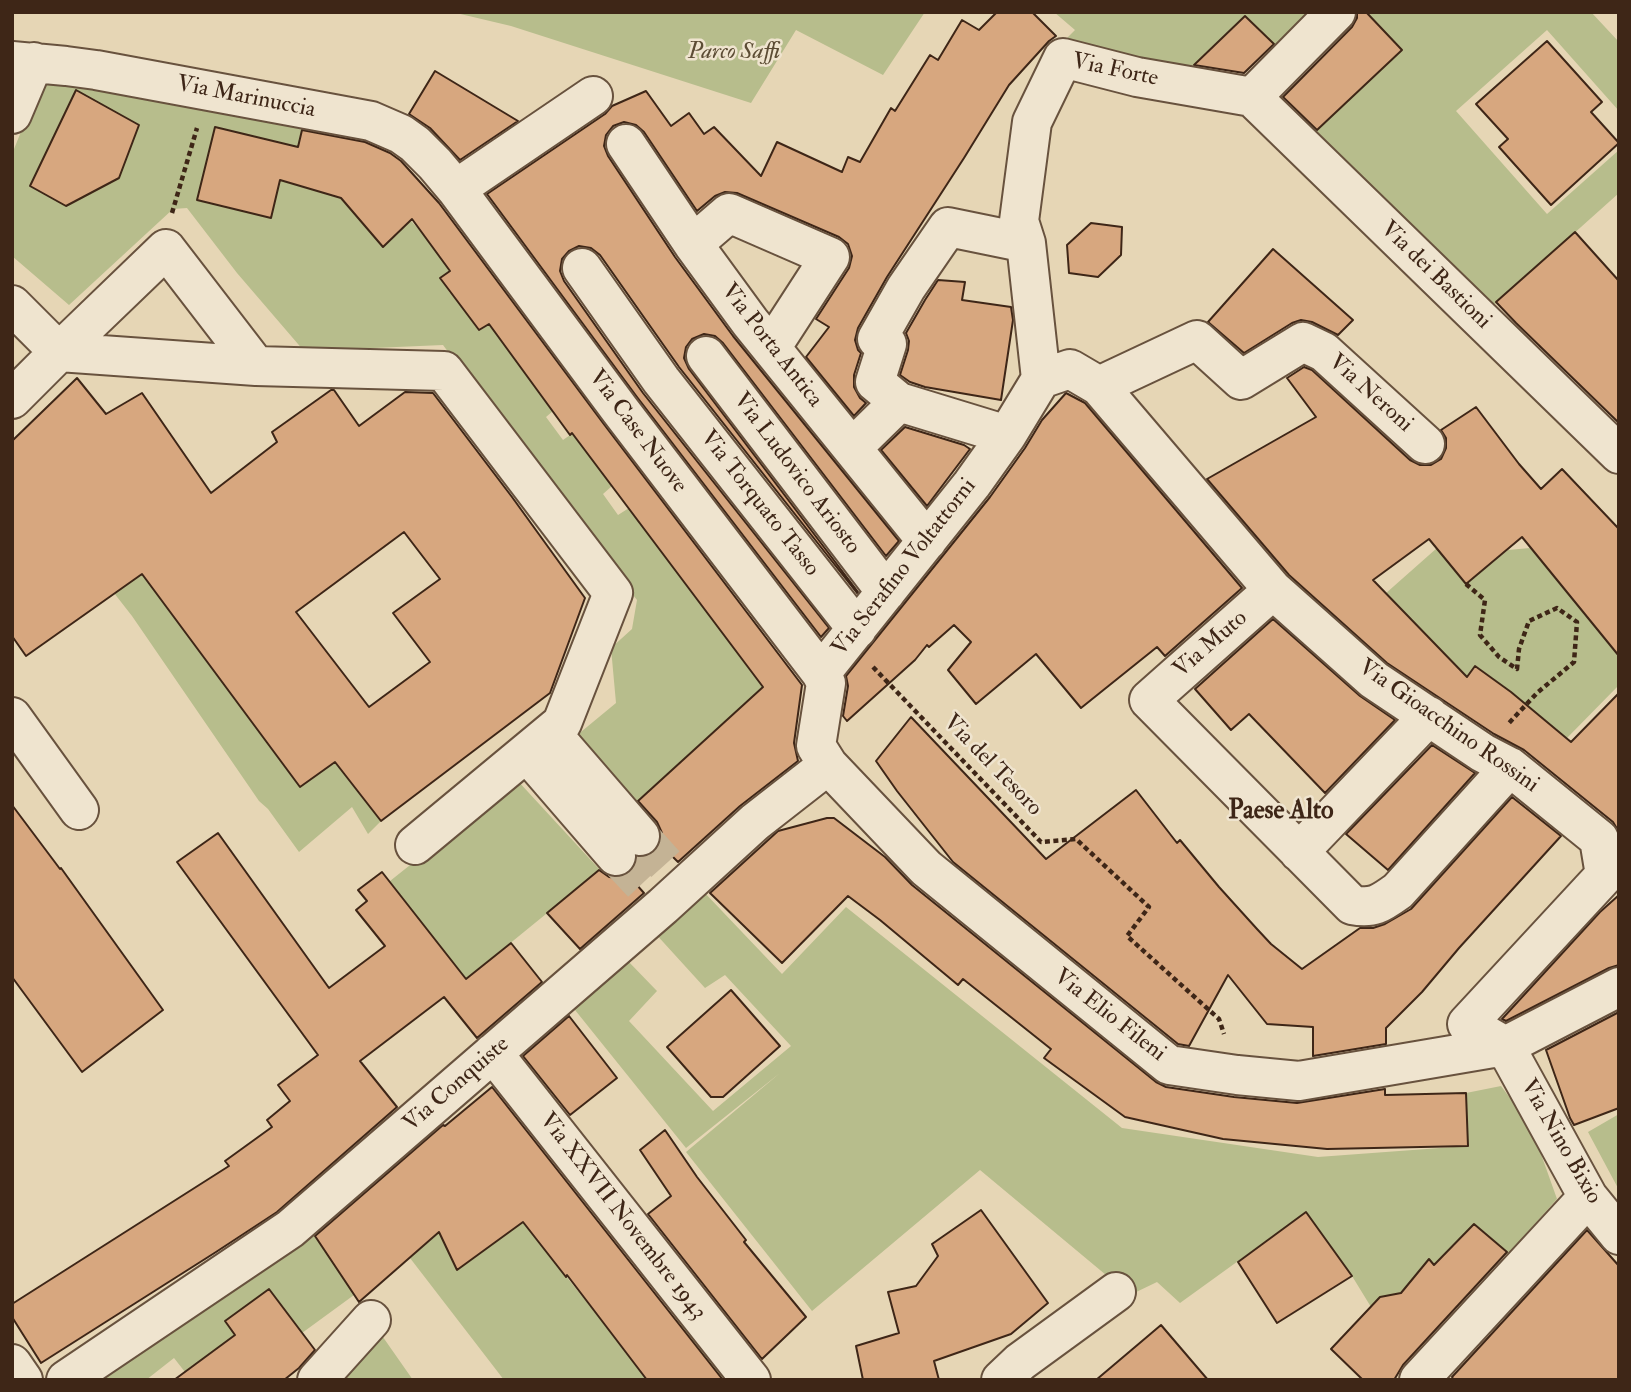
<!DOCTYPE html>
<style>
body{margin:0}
#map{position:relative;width:1631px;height:1392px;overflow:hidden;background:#e6d6b5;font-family:"IM FELL Double Pica",serif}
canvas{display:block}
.frame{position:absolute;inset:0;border:14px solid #3e2617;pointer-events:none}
</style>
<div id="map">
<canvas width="1631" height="1392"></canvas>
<div class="frame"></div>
</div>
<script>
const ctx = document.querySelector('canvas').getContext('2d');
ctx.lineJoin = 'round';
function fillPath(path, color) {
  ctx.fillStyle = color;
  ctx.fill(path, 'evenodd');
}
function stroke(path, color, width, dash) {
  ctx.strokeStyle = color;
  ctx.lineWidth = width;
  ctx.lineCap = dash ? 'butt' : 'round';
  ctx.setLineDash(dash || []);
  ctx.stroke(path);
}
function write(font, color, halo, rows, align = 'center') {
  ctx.font = font + ' "IM FELL Double Pica",serif';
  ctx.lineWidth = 5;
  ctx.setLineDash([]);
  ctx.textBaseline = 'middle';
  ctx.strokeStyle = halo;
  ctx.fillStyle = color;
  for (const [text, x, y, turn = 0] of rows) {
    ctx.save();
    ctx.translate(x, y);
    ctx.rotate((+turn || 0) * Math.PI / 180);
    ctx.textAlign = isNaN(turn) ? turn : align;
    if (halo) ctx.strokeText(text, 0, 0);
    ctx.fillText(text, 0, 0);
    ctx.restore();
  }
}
fillPath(new Path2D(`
 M452,12H925L883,75L796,30L751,103L511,26Z
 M1054,12H1320L1281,51L1244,16L1185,73L1063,42L1075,30Z
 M1366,12H1591L1619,42V111L1547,30L1456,111L1547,214L1619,150V193L1486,312L1309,138L1401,50Z
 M46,70L304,124L289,183L317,191L322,166L383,246L411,221L426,237L450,271L440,278L450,293L461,286L469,297L459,304L478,330L489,324L553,411L546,417L563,440L573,433L612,486L603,494L618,515L629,508L767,693L733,714L633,805L576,736L616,703L611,648L632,629L637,600L524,454L443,345L304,351L237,273L187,208L173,209L69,305L12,256V154Z
 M1437,548L1466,584L1508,550L1530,548L1619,654V685L1567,738L1537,714L1514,748L1483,726L1509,690L1476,666L1467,677L1385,594Z
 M142,574L300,787L335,762L381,821L368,834L352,807L299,852L268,809L259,801L132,616L114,593Z
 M517,780L600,870L465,980L390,881Z
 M702,890L782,974L846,907L1122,1128L1318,1157L1467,1146L1466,1093L1501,1086L1531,1126L1557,1199L1508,1254L1474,1224L1434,1265L1429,1260L1401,1293L1371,1307L1352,1276L1306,1212L1180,1303L1157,1282L1130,1295L980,1170L812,1311L686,1152L780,1073L686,1148L571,1005L626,959L657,991L629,1021L713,1111L791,1046L725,975L705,988L654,932Z
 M1619,1114V1190L1588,1132Z
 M523,1222C558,1267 594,1310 628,1355L682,1314L735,1380H504L410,1258L440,1232L457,1270Z
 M312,1232L354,1295L302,1333L269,1289L226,1321L235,1335L185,1372L174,1358L146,1380H102L100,1375Z
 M371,1320L413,1380H317Z`), '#b7bd8c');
const building = new Path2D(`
 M997,12H1032L1056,36L1049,41L1009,85L964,158L887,277L858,328L855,340L858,350L861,353L854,375V387L860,398L866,403L854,416L806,357L829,327L816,319L849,268L852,256L848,244L839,237L737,193L725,192L715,196L697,211L644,132L636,125L624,122L613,126L606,135L604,146L608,156L675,257L733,336L899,541L886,556L723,343L715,336L704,334L692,339L686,347L684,358L689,369L858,592L857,593L679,367L600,255L591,248L579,246L569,251L562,259L560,271L564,281L643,393L829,628L821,637L637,397L487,194L605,114L612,106L646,91L671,126L689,113L704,134L714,127L761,176L777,142L842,172L848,157L860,162L891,108L895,111L930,55L938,60L962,20L979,30Z
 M1357,12H1366L1402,50L1317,130L1283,97L1352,27L1357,18Z
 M1245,16L1274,44L1244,73L1194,65Z
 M1547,41L1602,102L1591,112L1619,143L1551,205L1499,147L1508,139L1476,104Z
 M435,71L518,121L460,160L430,128L409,114Z
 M76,90L139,125L119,178L66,206L30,186Z
 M215,127L298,147L302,130L365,142L390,153L401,161L439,203L603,423L802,685L794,743L798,761L740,806L678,862L660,844L662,833L657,822L638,801L763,687L572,433L570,435L489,324L479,330L440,278L450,271L412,219L383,247L341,198L280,180L271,218L197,200Z
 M1091,223L1122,227L1121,255L1098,277L1069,273L1067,245Z
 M1575,232L1619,281V423L1516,323L1496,302Z
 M1273,249L1353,320L1338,335L1312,322L1301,320L1292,323L1244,353L1208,322Z
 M938,280L965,282L962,300L1011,307L1013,320L1001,400L925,387L910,382L900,375L908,350L909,341L906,333L925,300Z
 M1304,367L1312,370L1410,460L1420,465H1431L1441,459L1446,448V438L1441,430L1476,407L1519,464L1541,489L1562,469L1619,529V656L1522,537L1466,584L1429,539L1373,580L1467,677L1475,666L1511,692L1571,742L1619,693V832L1613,822L1524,750L1494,734L1387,663L1289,575L1207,479L1316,417L1287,378Z
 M77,378L106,414L142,393L211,493L277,442L272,432L331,390H334L359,426L405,392L433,393L512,497L585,598L550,693L381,821L335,762L300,787L142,574L26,656L12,636V441ZM404,532L440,579L393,613L430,662L369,707L296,612Z
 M1066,393L1085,403L1242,588L1165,656L1157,647L1081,708L1036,654L976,704L948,670L971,642L954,625L929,647L927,645L915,660L847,721L843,716L848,686L846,676L990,497L1025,448L1042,420Z
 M905,427L964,445L970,449L927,506L881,450Z
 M1273,619L1360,696L1395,720L1325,793L1249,714L1231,730L1195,689Z
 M911,717L1046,859L1136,790L1177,843L1180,840L1219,887L1257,929L1271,944L1302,969L1360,928H1373L1385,924L1411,909L1512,797L1561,836L1459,948L1422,992L1386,1028V1044L1313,1056V1027L1267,1024L1228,975L1189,1046L1178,1044L953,862L897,791L876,761Z
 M1432,745L1475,773L1388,870L1346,834Z
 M12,805L60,869L61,868L163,1010L82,1072L12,977Z
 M827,818H834L885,857L912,885L1156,1082L1166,1087L1234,1097L1297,1103L1385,1089V1095L1466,1093L1468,1146L1327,1149L1223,1139L1125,1117L1044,1058L1051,1049L963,979L958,985L880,920L848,896L782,963L710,893L778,831Z
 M218,833L329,988L385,946L356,910L367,901L358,890L382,872L466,979L511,943L542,982L477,1038L444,997L360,1061L397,1107L277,1212L216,1252L41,1363L12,1317V1304L229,1166L225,1161L272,1127L267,1120L290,1101L278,1085L318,1055L177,862Z
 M599,870L609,877L619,878L627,874L644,893L580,949L547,913Z
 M1619,895V965L1609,968L1506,1021L1502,1019L1600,912Z
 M731,990L780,1046L723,1097H711L667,1047Z
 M1619,1012V1108L1574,1125L1570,1118L1546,1050Z
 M569,1016L617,1078L570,1115L523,1056Z
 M492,1087L723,1380H647L567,1275L566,1277L523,1222L457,1270L439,1232L359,1302L315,1236L443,1125L445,1126Z
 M665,1130L697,1177L746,1240L744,1242L806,1317L762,1359L648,1214L671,1196L640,1150Z
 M981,1210L1048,1303L1011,1334L934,1361L939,1380H863L856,1346L899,1333L888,1292L916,1286L938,1256L932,1244Z
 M1306,1212L1352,1276L1277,1323L1238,1262Z
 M1474,1224L1507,1252L1403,1365L1394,1380H1363L1331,1349L1380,1297L1401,1293L1429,1259L1434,1265Z
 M1587,1230L1619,1266V1380H1454L1452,1377Z
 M269,1289L315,1350L299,1368L284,1380H174L235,1335L225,1321Z
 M1161,1325L1208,1380H1096Z`);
fillPath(building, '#d7a77f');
stroke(building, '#3e2617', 2);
stroke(new Path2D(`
 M640,836L685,886
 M616,856L663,906`), '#c4b395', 38, [38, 19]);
const minor = new Path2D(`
 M12,61L66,66L96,70L371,121L401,134L415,144L435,164L456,189L620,410L821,673
 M1252,97L1619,454
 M12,114L34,62
 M626,144L693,244L750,322L927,541
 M456,189L593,96
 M693,244L729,213L830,257L771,348
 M582,268L661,380L857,629
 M12,305L59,352L256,366L444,371L613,593L562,723L415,845
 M706,356L886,592
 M1041,379L1007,435L972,484L821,673L826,683L816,746L828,765L926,868L1169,1065L1237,1075L1299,1081L1505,1046L1619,987
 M1041,379L1070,369L1099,386L1273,590L1374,680L1483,753L1510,767L1599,839L1605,875L1467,1024L1505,1046
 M1041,379L1026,243L1019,221L1032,122L1063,58L1137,77L1252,97L1336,12
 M1099,386L1197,340L1241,380L1303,342L1324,352L1425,444
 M12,399L59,352L166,249L256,366
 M1007,435L899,402L875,382L887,344L877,339L906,288L948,227L1026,243
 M852,448L899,402
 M1273,590L1149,700L1352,905C1373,909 1380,904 1398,891L1510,767
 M12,717L79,810
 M551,733L640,836
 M527,753L616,856
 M1299,852L1429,716
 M1505,1046L1588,1197L1619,1235
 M493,1053L751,1380
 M12,1364L23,1380
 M66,1380L290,1229L663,906L755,822L828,765
 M317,1380L371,1320
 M1001,1380L1020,1362L1116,1292
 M1419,1380L1588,1197`);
stroke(minor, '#68523e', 42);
stroke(new Path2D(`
 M172,213L197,128
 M1466,584L1485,600L1480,635L1499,657L1517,669L1519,649L1529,621L1557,608L1577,622L1574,662L1537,693L1509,723
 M873,667L1041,842L1076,839L1149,907L1127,936L1219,1019L1224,1034`), '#3e2617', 4.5, [5, 3.5]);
stroke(minor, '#efe4cf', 38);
write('italic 23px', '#5c4c34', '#efe4cf', [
 ["Parco Saffi",734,53]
]);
write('23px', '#3e2617', '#efe4cf', [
 ["Via Forte",1115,71,12],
 ["Via Marinuccia",246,98,11],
 ["Via dei Bastioni",1435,276,44],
 ["Via Porta Antica",771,346,52],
 ["Via Neroni",1370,394,42],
 ["Via Case Nuove",637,432,53],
 ["Via Ludovico Ariosto",796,474,53],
 ["Via Torquato Tasso",759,504,52],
 ["Via Serafino Voltattorni",905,568,-52],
 ["Via Muto",1211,645,-41],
 ["Via Gioacchino Rossini",1448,727,35],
 ["Via del Tesoro",992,766,46],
 ["Via Elio Fileni",1109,1016,38],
 ["Via Conquiste",457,1085,-41],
 ["Via Nino Bixio",1560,1142,60],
 ["Via XXVII Novembre 1943",622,1217,52]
]);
write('bold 26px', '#3e2617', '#efe4cf', [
 ["Paese Alto",1281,812]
]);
</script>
